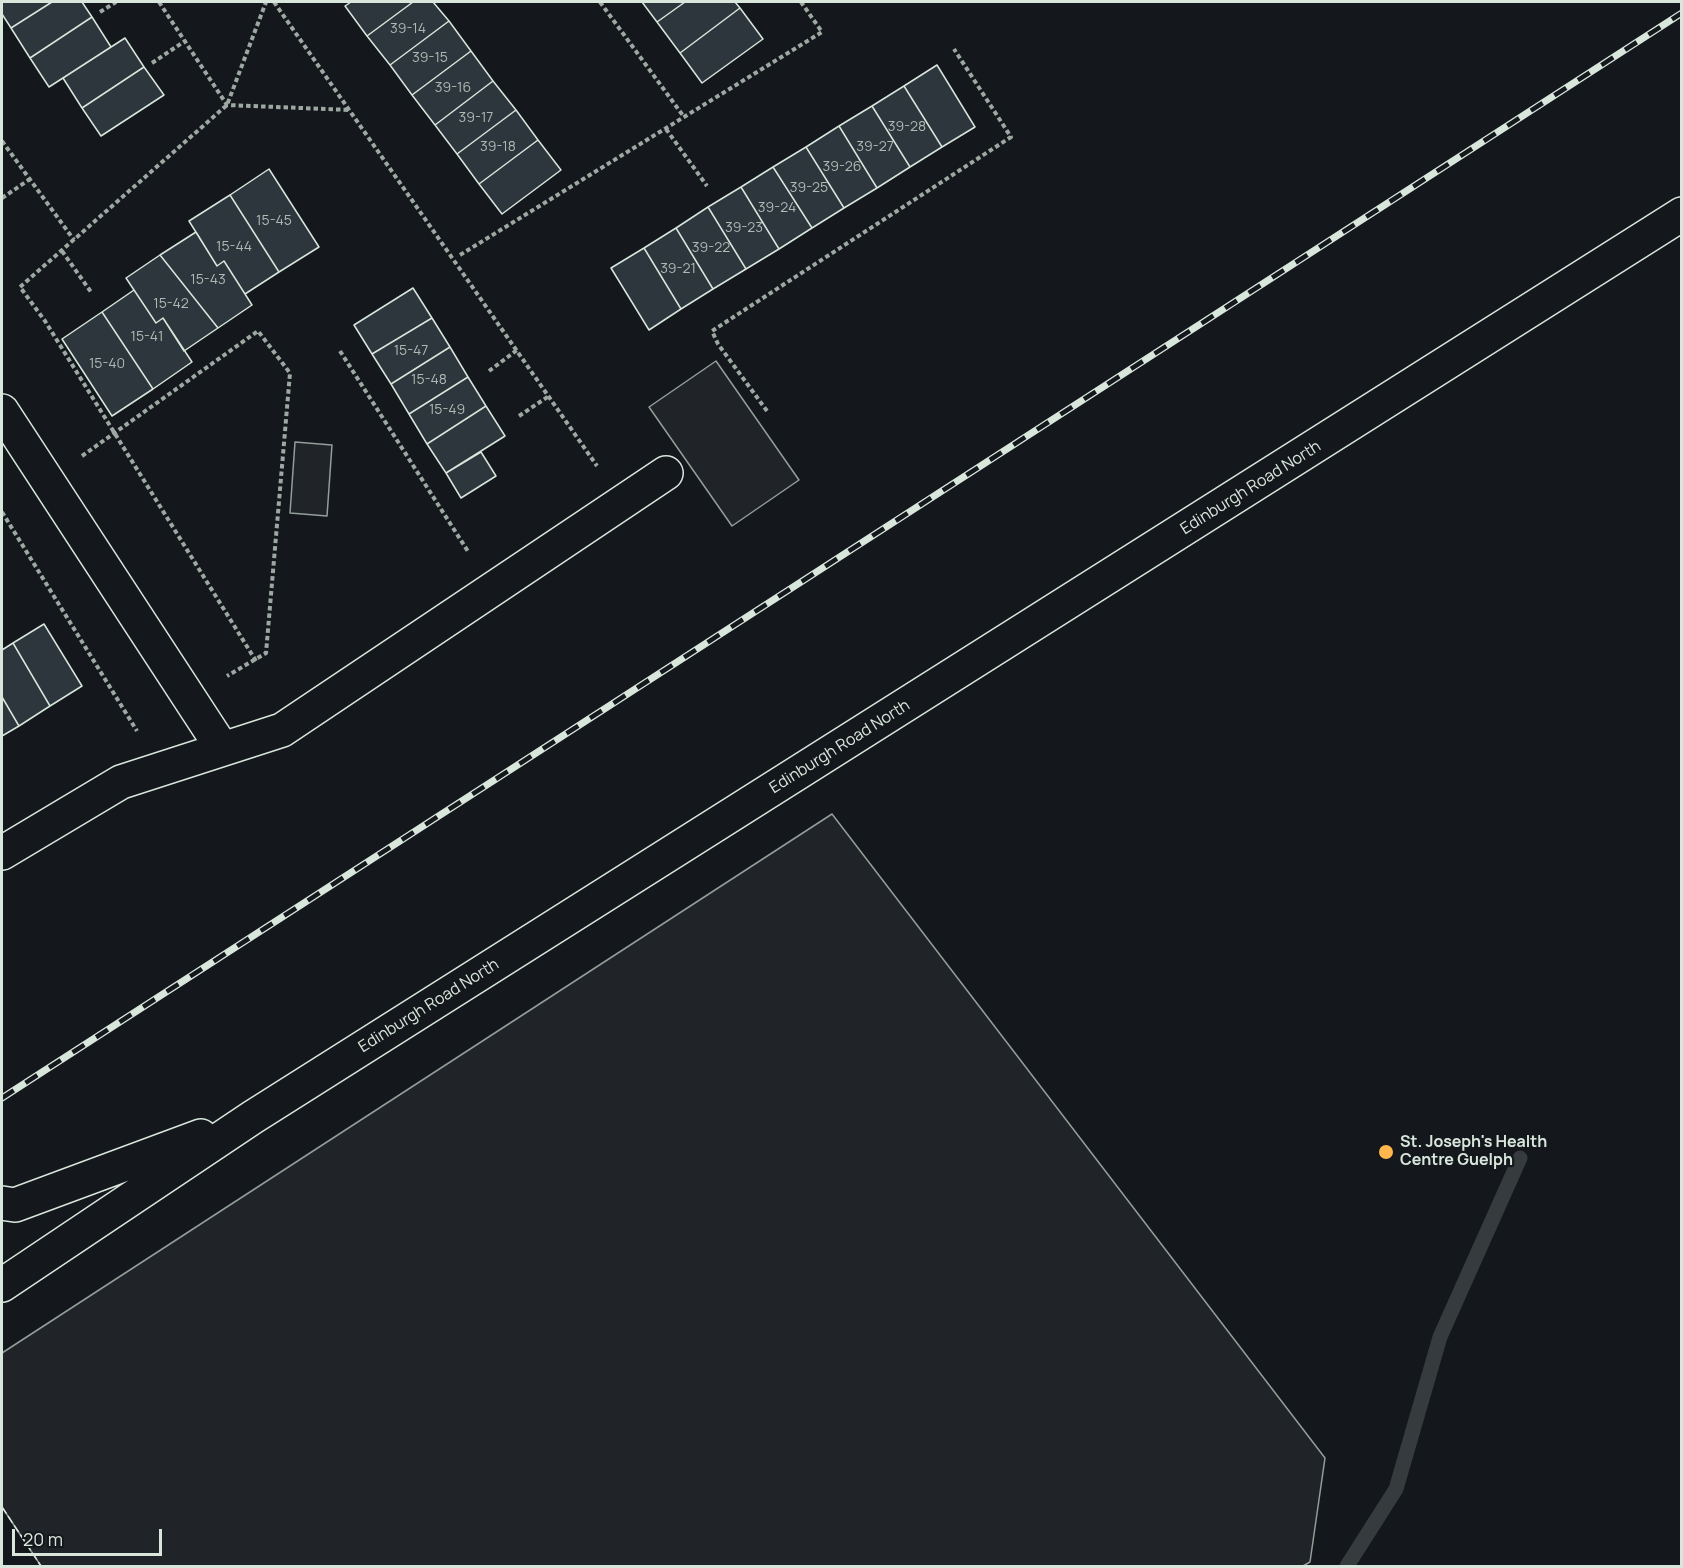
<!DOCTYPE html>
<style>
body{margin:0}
#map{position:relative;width:1683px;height:1568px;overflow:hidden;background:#14181c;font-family:Manrope,sans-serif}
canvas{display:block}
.frame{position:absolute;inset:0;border:3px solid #d8e6dc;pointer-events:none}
.scale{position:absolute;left:12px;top:1529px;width:150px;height:27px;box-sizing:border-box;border:3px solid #d8e6dc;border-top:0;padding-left:8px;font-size:18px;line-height:21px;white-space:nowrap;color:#d8e6dc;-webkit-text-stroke:4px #14181c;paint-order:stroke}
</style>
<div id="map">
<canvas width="1683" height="1568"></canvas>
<div class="frame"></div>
<div class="scale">20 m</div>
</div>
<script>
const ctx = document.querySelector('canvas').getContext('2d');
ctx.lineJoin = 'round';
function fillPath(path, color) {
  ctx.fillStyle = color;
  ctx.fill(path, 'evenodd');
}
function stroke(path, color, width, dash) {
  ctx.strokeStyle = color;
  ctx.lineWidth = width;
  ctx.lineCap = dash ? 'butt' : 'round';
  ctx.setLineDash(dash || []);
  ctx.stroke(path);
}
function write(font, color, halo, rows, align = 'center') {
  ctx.font = font + ' Manrope,sans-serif';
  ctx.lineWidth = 4.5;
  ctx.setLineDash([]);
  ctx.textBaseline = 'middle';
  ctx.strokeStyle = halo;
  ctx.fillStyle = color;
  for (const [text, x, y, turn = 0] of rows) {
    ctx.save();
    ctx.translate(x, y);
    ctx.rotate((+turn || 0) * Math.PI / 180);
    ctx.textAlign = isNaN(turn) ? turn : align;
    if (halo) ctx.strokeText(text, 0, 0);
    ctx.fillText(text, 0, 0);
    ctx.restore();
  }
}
const green = new Path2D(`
 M716,361L799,480L732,526L649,407Z
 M295,442L332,445L327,516L290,513Z
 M832,814L1325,1458L1310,1562L1303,1566H41L2,1507V1353Z`);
fillPath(green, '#202428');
stroke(green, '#939e99', 1.5);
stroke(new Path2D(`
 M1347,1566L1396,1489L1440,1337L1520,1158`), '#363b3e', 15);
const building = new Path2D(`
 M2,2H52L11,28L2,14Z
 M52,2H82L92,17L30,58L11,28Z
 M351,2H413L367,36L345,6Z
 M413,2H433L449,21L390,65L367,36Z
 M642,2H685L657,22Z
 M685,2H735L740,8L680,53L657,22Z
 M740,8L763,39L702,83L680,53Z
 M92,17L111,47L49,87L30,58Z
 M449,21L471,51L412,95L390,65Z
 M125,38L144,67L82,108L63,78Z
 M471,51L493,81L435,125L412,95Z
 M937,65L975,127L942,147L904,86Z
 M144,67L164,95L101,136L82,108Z
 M493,81L516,110L457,154L435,125Z
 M904,86L942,147L910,167L872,106Z
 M872,106L910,167L877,188L839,126Z
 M516,110L538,140L479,184L457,154Z
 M839,126L877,188L844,208L806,147Z
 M538,140L561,170L502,214L479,184Z
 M806,147L844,208L812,228L773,167Z
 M773,167L812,228L779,249L741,187Z
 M269,169L319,247L279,272L230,195Z
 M741,187L779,249L746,269L708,207Z
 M230,195L279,272L245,294L224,261L217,266L189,221Z
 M708,207L746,269L713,289L676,228Z
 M676,228L713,289L681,309L644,248Z
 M196,232L217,266L224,261L252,305L218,328L160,255Z
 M644,248L681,309L649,330L611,268Z
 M160,255L218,328L184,351L163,318L156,323L126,278Z
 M413,288L432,318L372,354L354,325Z
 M134,290L156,323L163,318L192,362L153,389L102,312Z
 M102,312L153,389L112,416L62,339Z
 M432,318L450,347L391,384L372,354Z
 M450,347L468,377L409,414L391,384Z
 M468,377L486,406L427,444L409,414Z
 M486,406L505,436L446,473L427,444Z
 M481,452L496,476L461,498L446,473Z
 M44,624L82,686L50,706L13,643Z
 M13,643L50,706L19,726L2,697V650Z
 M2,697L19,726L2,736Z`);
fillPath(building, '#2c363c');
stroke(building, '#d8e6dc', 1.5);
const minor = new Path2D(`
 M2,411L222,748
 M2,853L121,782L282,730L666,473`);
const major = new Path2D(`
 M2,1203L15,1205L201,1136
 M2,1285L253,1117L1682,214`);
stroke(minor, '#d8e6dc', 36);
stroke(major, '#d8e6dc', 36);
stroke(new Path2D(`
 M159,2L227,105L350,110
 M274,2L597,466
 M600,2L684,117
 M100,12L116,2
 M152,63L185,41
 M666,129L707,186
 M2,141L74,240
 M2,198L30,179
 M62,251L91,292
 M460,255L822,32L801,2
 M340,351L469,553
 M489,371L517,350
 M767,411L718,344L712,331L1011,137L954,49
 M519,416L549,396
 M82,456L258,331L290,373L266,653L227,676
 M2,512L137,731
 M256,661L45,321L20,287L227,105L266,2`), '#9da8a2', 4, [4.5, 3]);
stroke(minor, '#14181c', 33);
stroke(major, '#14181c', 33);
const rail = new Path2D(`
 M2,1098L1682,13`);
stroke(rail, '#d8e6dc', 7);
stroke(rail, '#14181c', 4.5, [14]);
stroke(new Path2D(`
 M2,1507L41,1566`), '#d8e6dc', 1.5, [8, 3]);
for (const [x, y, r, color] of [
 [1386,1152,8,"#ffb74d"]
]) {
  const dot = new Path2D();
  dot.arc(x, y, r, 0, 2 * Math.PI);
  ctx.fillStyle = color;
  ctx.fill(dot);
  stroke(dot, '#14181c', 2);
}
write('14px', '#adbab4', null, [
 ["39-14",408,29],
 ["39-15",430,58],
 ["39-16",453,88],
 ["39-17",476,118],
 ["39-28",907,127],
 ["39-18",498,147],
 ["39-27",875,147],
 ["39-26",842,167],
 ["39-25",809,188],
 ["39-24",777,208],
 ["15-45",274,221],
 ["39-23",744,228],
 ["15-44",234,247],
 ["39-22",711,248],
 ["39-21",678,269],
 ["15-43",208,280],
 ["15-42",171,304],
 ["15-41",147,337],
 ["15-47",411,351],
 ["15-40",107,364],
 ["15-48",429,380],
 ["15-49",447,410]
]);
write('16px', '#d8e6dc', '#14181c', [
 ["Edinburgh Road North",1251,488,-32],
 ["Edinburgh Road North",840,747,-32],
 ["Edinburgh Road North",429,1006,-32]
]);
write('bold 16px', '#d8e6dc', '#14181c', [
 ["St. Joseph's Health",1400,1143],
 ["Centre Guelph",1400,1161]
], 'left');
</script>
